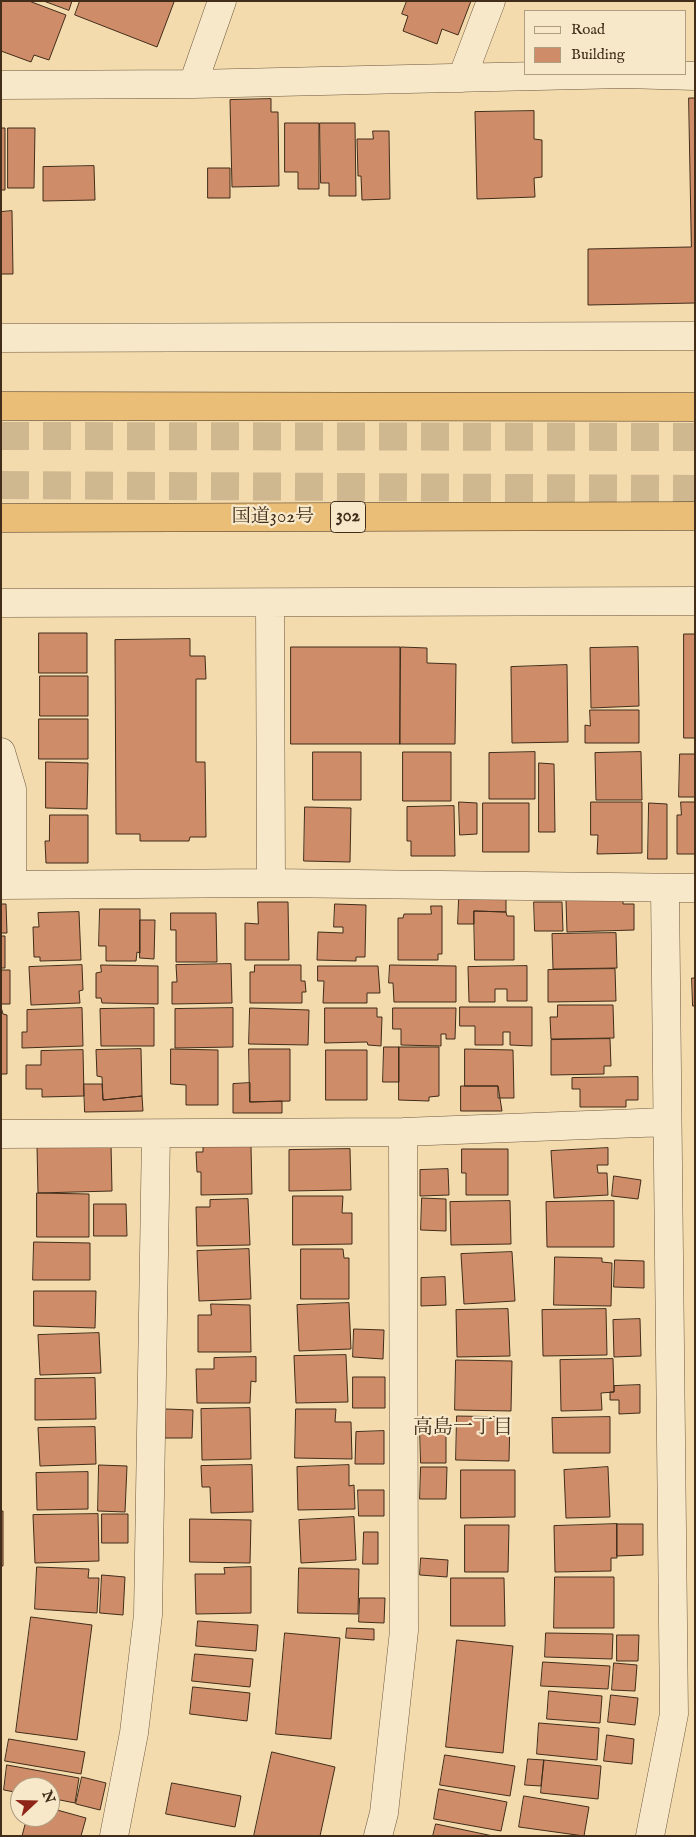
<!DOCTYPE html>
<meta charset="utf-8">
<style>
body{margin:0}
#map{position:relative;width:696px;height:1837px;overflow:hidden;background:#f3dbae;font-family:"IM FELL English",serif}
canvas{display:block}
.frame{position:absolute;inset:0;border:2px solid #412d19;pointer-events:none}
.legend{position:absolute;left:524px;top:10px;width:162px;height:65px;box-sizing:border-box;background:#f7e8ca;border:1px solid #ae9d83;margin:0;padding:6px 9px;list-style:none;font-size:15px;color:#412d19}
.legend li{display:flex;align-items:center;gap:10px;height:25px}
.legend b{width:25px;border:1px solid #ae9d83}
.north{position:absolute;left:10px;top:1777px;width:50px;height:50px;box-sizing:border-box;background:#f7e8ca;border:1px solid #ae9d83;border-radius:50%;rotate:69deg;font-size:14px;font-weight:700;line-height:20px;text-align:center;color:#412d19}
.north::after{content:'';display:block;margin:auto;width:18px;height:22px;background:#8f2418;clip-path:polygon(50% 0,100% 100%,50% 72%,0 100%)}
</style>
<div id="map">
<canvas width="696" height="1837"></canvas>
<div class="frame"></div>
<ul class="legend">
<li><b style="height:6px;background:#f7e8ca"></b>Road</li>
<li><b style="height:14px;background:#cf8c69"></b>Building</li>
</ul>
<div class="north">N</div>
</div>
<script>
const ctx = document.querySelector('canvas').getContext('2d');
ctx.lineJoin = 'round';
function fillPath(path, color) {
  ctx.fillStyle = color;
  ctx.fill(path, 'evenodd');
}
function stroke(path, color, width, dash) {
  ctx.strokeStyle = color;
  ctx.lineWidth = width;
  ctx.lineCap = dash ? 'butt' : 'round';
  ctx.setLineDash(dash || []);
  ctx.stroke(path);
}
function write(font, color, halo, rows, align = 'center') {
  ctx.font = font + ' "IM FELL English","Noto Serif JP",serif';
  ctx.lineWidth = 4.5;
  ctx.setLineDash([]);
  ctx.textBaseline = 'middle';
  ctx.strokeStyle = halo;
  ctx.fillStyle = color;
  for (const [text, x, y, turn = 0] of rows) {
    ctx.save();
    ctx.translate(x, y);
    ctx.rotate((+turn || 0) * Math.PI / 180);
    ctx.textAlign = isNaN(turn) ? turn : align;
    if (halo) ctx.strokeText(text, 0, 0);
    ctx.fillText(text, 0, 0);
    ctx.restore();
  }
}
const building = new Path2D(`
 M1,1H29L66,15L49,60L34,55L31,62L1,51Z
 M44,1H72L69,10Z
 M80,1H172L174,2L157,47L75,15Z
 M407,1H471L458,35L442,29L437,44L403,31L408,16L402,14Z
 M689,98H695V303L588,305V249L691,247Z
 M271,99V112H278L279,186L232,187L230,100Z
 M534,111V139L542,140V177L534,178L535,197L477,199L475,112Z
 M285,123H319V189H298V172H285Z
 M320,123H355L356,196H329V183H321Z
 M1,128H5V190H1Z
 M8,128H35L34,188H8Z
 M373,131H389L390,199L362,200L361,176H358L357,139H373Z
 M94,166L95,200L43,201V167Z
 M208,168H230V198H208Z
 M12,211L13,274H1V212Z
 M39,633H87V673H39Z
 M684,634H695V738H684Z
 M190,639V656H205L206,679H196V762H205L206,837H190L189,841H140V834H116L115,640Z
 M291,647H400V744H291Z
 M401,647L427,648V663L456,664L455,744H400Z
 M638,647L639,706L591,708L590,648Z
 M567,665L568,742L512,743L511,667Z
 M40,676H88V716H40Z
 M590,710H639V743H585V725L590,726Z
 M39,719H88V759H39Z
 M313,752H361V800H313Z
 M403,752H451V801H403Z
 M535,752V799H489V753Z
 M641,752L642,800H596L595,753Z
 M680,754H695V797H679Z
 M46,762L88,763L87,809L46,808Z
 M539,763L554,764L555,832H539Z
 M459,802L477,803V834L460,835Z
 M591,802H642V853L597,854L598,835H591Z
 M681,802H695V854H677V815H681Z
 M483,803H529V852H483Z
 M649,803L667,804V859H648Z
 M454,806L455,856H411V841H407V807Z
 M305,807L351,808L350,862L304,861Z
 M50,815H88V863H46L45,841H49Z
 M459,899H506V912L474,911V924H458Z
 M623,899V904H634V930L567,932L566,901Z
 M258,902H288L289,960H245V923L258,924Z
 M534,902H562L563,931H535Z
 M1,904H6L7,933H1Z
 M335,904L366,905L365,957H356V961L317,960L318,932L343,933V927H334Z
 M431,906H442V954H438V960H398V918H403L404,914H431Z
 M100,909H140V953L137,952L136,961H106V946H99Z
 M474,911L506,912L507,916H514V960H475Z
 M79,912L81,960L40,961V957H34L33,927H39L38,913Z
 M171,913H216L217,962H176V930H171Z
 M140,920H155L154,959L140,958Z
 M616,933L617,968L553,969L552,934Z
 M1,936H5V968H1Z
 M231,964L232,1003L172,1004V982H177L176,965Z
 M82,965L83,990L79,991L80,1003L31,1005L29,967Z
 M101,965L158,966V1004L102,1003L101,998H96V973L101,972Z
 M255,965H301V981H305L306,992H302V1003H250V972H254Z
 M390,965L456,966V1002H394L393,983H389Z
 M318,966H378L380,993H367V1003H323L324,981H318Z
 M527,966V1001H507V989H495V1002H469L468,967Z
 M615,969L616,1001L548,1002V970Z
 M1,970H10V1004H1Z
 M692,978H695V1006H693Z
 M558,1005H613L614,1038L551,1039L550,1017H557Z
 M1,1007L3,1014L7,1015V1074H1Z
 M460,1007H532V1046L510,1045V1032H503V1045H475V1026H460Z
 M82,1008L83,1046L22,1048V1032H27V1010Z
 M154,1008V1046H101L100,1009Z
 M233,1008V1047L175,1048V1009Z
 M250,1008L309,1010L308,1045L249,1044Z
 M325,1008H377V1017H382L381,1046L368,1045L367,1042L325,1043Z
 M393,1008H456L455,1039H446V1034H441V1046L401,1045V1029H393Z
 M610,1039L611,1066H604V1074L551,1075V1040Z
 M384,1047H399V1082H383Z
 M399,1047H439V1096L429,1097V1101L399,1100Z
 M141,1049L142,1096L103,1100L102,1077L97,1076L96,1050Z
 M171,1049L218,1050V1105H186V1085L171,1084Z
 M249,1049H290V1101L250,1102Z
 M465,1049L513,1050L514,1098H498V1086H465Z
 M83,1050L84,1096L42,1097V1089H26V1065H41V1051Z
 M326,1050H367V1100H326Z
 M638,1077V1100H626V1107H580V1089H572V1078Z
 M250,1083V1102L282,1101V1113H233V1084Z
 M84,1084H102L103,1100L142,1096L143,1111L85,1112Z
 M461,1086H498L502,1111H461Z
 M111,1144L112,1191L38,1193L37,1146Z
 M251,1146L252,1194L201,1195V1172H197L196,1152H203V1147Z
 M608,1148V1165H597L598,1173H607L608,1195L554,1198L551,1151Z
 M350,1149L351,1190L289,1191V1150Z
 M462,1149H508V1195H466V1173H462Z
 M448,1169L449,1195L420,1196V1170Z
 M614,1176L641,1180L638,1199L612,1196Z
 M37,1193L89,1194V1237H37Z
 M293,1196H343L342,1213H352V1244L293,1245Z
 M422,1198L446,1199V1231L421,1230Z
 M248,1199L250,1245L197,1246L196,1207H210V1200Z
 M510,1201L511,1244L451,1245L450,1202Z
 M614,1201V1247H547L546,1202Z
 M94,1204H126L127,1236H94Z
 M34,1242L90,1243V1280H33Z
 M249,1249L251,1299L199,1301L197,1251Z
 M301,1249H343L344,1258H349V1299H301Z
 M512,1252L515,1301L464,1304L461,1254Z
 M555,1257L602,1258V1262L612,1263L611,1306L554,1305Z
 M615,1260L644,1261V1288L614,1287Z
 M445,1277L446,1305L421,1306V1278Z
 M34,1291H96L95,1328L34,1326Z
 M349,1303L351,1349L299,1351L297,1305Z
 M211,1304L250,1305L251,1352H198V1315H211Z
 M508,1309L510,1356L457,1357L456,1310Z
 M606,1309L607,1355L543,1356L542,1310Z
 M640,1319L641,1356L614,1357L613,1320Z
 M354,1329L384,1330L383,1359L353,1357Z
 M99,1333L101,1373L40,1375L38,1335Z
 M346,1355L348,1402L296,1403L294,1356Z
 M256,1357V1382L251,1381L250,1403H197L196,1369H214V1358Z
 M613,1359L614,1392L601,1393L602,1410L561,1411L560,1360Z
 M456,1360L512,1361L511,1411L455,1410Z
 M353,1377H385V1408H353Z
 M95,1378L96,1419L35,1420V1379Z
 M640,1385V1413L619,1414V1400H610V1392H614V1386Z
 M250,1408L251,1459L202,1460L201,1409Z
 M166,1409L193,1410L192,1438H165Z
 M296,1409H336L335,1422H351L352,1459L295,1458Z
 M457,1416L510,1417L509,1461L456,1460Z
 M610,1417V1453H553L552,1418Z
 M95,1427L96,1464L40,1466L38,1428Z
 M384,1431V1464H355L356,1432Z
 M420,1431H446V1463H421Z
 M99,1465L127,1466L125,1512L98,1511Z
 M252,1465L253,1512L211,1513L210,1487H202L201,1466Z
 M349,1465V1486L354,1485L355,1509L298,1510L297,1467Z
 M421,1467H447L446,1499H420Z
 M608,1467L610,1517L566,1518L564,1470Z
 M461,1470H515V1517L461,1518Z
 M88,1472V1509L37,1510L36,1473Z
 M358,1490H384V1516H359Z
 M1,1511H3V1566H1Z
 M98,1514L99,1561L35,1563L33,1515Z
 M102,1514H128V1543H102Z
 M354,1517L356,1560L301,1563L299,1520Z
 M190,1519L251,1520L250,1563L190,1562Z
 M617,1524H643V1555L617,1556Z
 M617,1524V1558H611V1571L555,1572L554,1526Z
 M465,1525H509L508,1572H465Z
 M364,1532H378V1564H363Z
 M421,1558L448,1560L447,1577L420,1575Z
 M37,1567L89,1569L88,1578H99L97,1613L35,1609Z
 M251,1567V1613L196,1614L195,1574H225L224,1568Z
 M299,1568L359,1569L358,1614L298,1613Z
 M102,1575L125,1577L123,1615L100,1613Z
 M555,1577H614V1628H554Z
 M451,1578H504L505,1626H451Z
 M360,1598H385L384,1623L359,1622Z
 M31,1617L92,1625L77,1740L16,1732Z
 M198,1621L258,1625L256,1651L196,1646Z
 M347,1628L374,1629V1640L346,1638Z
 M285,1633L340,1638L331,1739L276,1734Z
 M546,1633L613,1634L612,1659L545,1657Z
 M617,1635H639L638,1661H617Z
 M457,1640L513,1646L503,1753L446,1747Z
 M195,1654L253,1659L250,1687L192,1681Z
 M543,1662L610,1666L608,1689L541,1686Z
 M614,1663L637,1665L635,1691L612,1690Z
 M193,1687L250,1693L247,1721L190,1714Z
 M549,1691L602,1696L600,1723L547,1719Z
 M611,1695L638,1698L635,1725L608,1722Z
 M539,1723L599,1728L597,1760L537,1754Z
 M607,1735L634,1739L632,1764L604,1761Z
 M9,1739L85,1752L81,1774L5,1761Z
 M272,1752L335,1767L320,1836H254Z
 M445,1755L515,1766L510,1796L440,1785Z
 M528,1759L544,1760L541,1786L525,1785Z
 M544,1760L601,1766L598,1799L541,1793Z
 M7,1765L79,1778L75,1803L50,1798V1787H20V1793L4,1790Z
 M82,1777L106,1783L100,1810L76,1804Z
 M172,1783L241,1796L235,1827L166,1814Z
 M439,1789L507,1802L501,1831L434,1819Z
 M524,1796L589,1807L584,1836L519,1827Z
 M50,1808L86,1818L81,1836H22L27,1817H50Z
 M436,1824L493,1836H433Z`);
fillPath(building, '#cf8c69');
stroke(building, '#412d19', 1);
stroke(new Path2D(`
 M1,436L695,437
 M1,485L695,489`), '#cfb890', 28, [28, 14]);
const minor = new Path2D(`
 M462,78L491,1
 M193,84L222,1
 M1,85L193,84L624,74L695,76
 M1,338L695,336
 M1,603L695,601
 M270,603L271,883
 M1,752L12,789V885
 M1,885L271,883L695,888
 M1,1134L403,1132L667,1122
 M114,1836L134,1733L148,1615L156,1134
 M378,1836L384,1813L404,1631L403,1132
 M650,1836L674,1714L665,889`);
const highway = new Path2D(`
 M1,406L695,407
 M1,518L695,516`);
stroke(minor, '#6e583e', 29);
stroke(highway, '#412d19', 29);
stroke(minor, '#f7e8ca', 28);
stroke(highway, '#eabe77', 28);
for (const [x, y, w] of [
 [348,517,35]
]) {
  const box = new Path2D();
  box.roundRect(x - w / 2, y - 15.5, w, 31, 4);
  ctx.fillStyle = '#f7e8ca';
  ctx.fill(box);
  stroke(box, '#412d19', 1);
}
write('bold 18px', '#412d19', null, [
 ["302",348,517]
]);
write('19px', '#412d19', '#f7e8ca', [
 ["国道302号",273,518]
]);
write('20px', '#412d19', '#f7e8ca', [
 ["高島一丁目",463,1429]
]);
</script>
